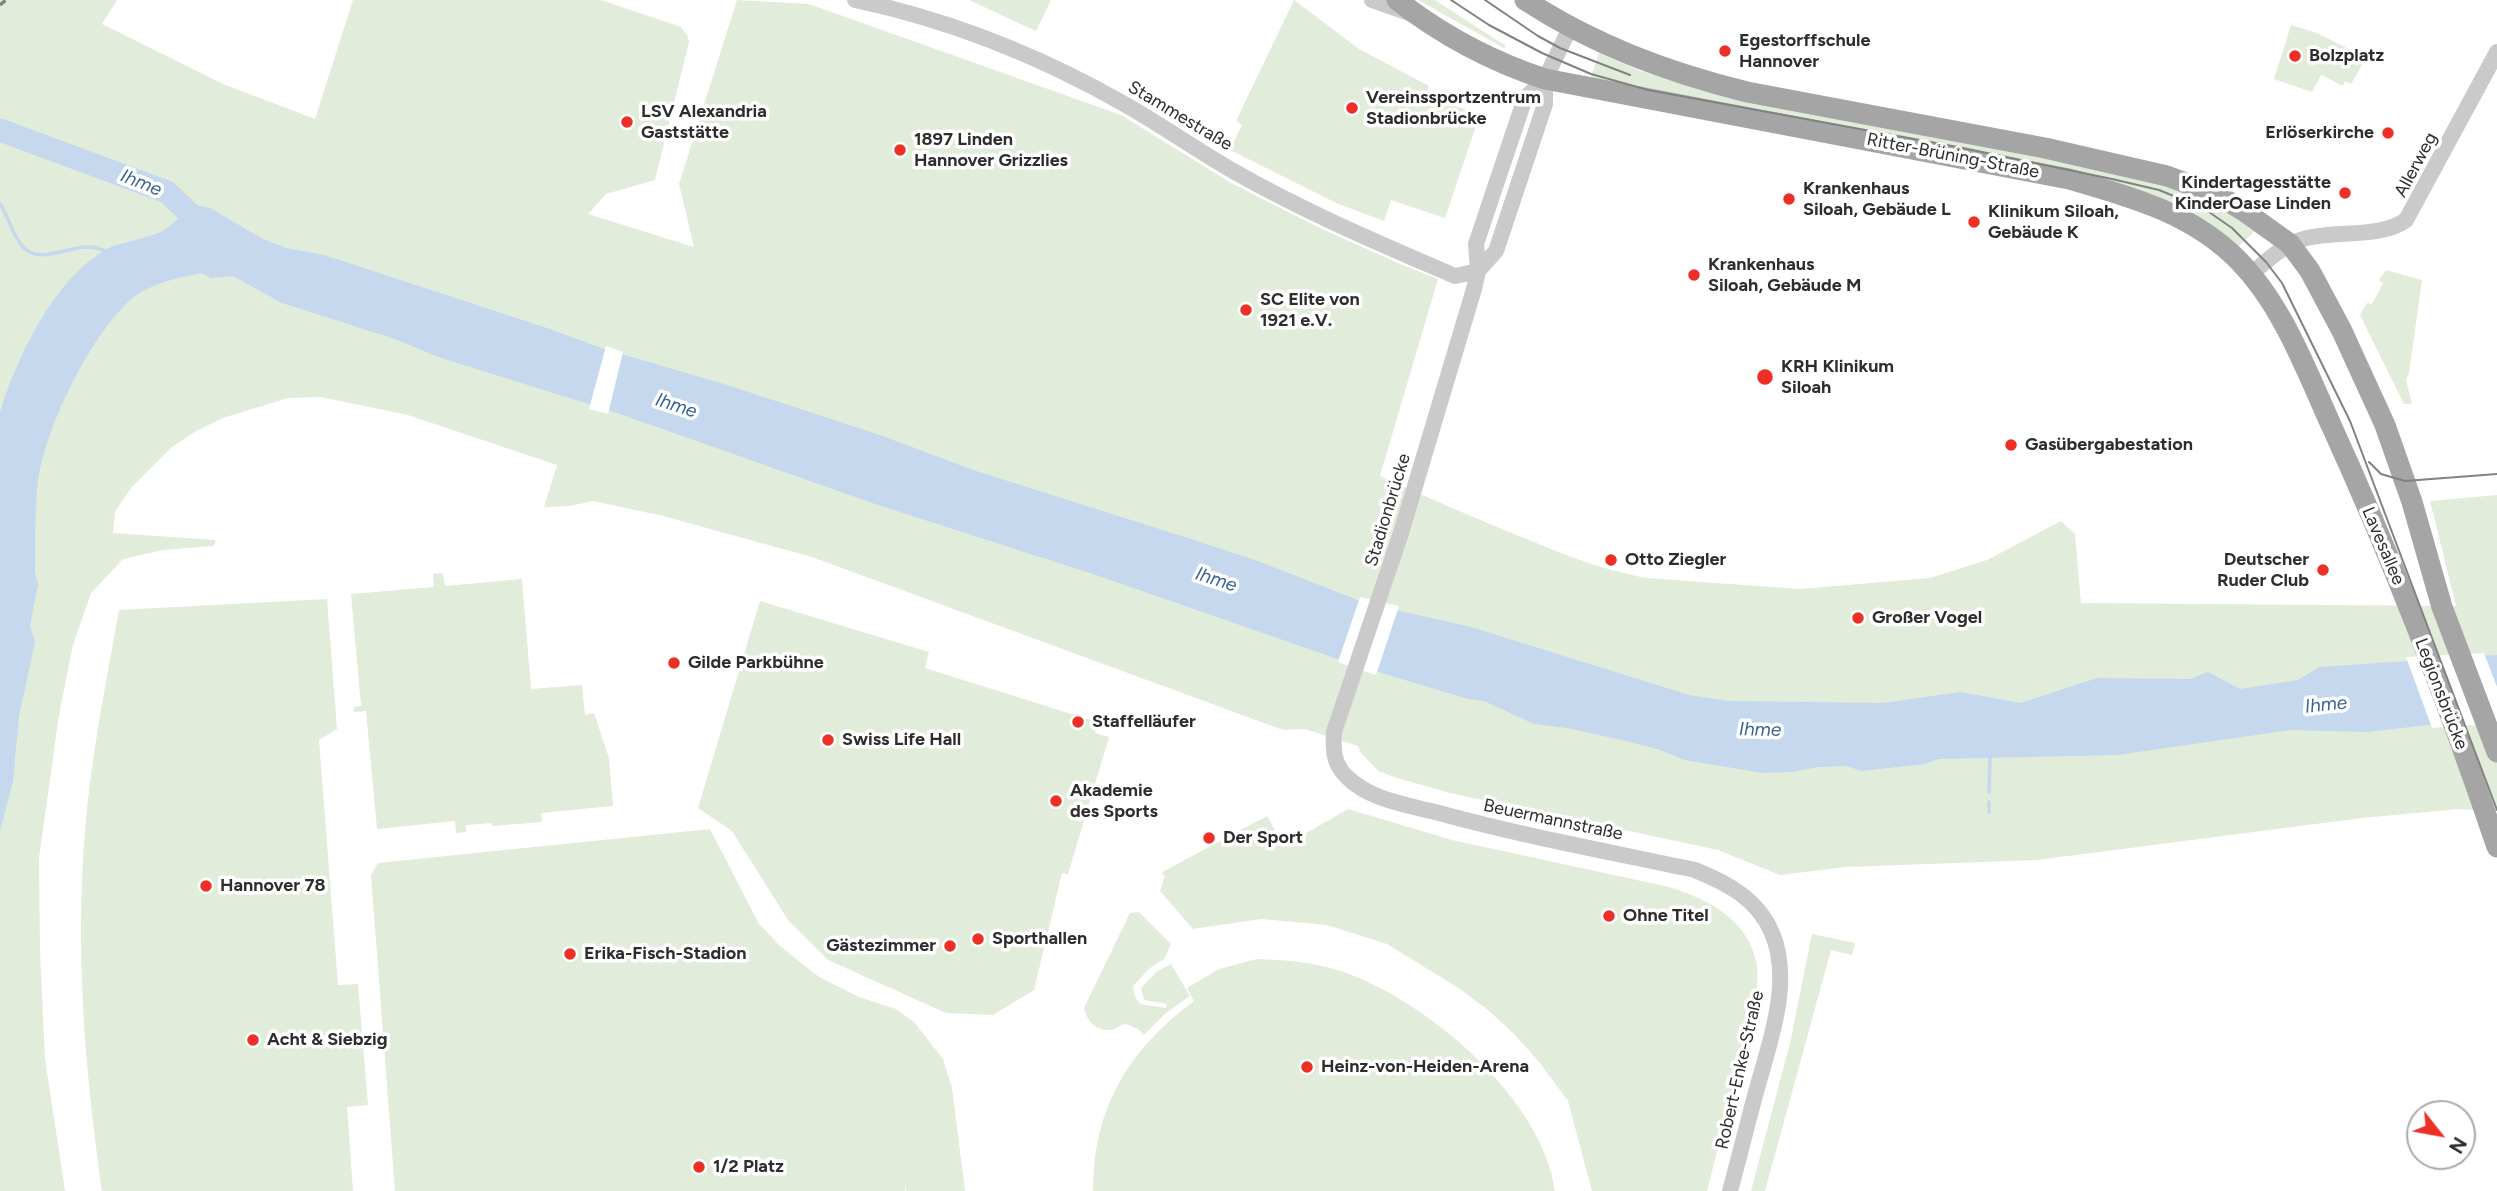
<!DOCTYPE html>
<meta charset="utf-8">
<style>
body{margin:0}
#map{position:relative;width:2497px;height:1191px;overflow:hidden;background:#fff;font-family:Figtree,sans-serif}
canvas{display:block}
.north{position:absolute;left:2406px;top:1100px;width:70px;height:70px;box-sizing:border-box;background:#fff;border:2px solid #ababab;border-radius:50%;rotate:121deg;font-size:19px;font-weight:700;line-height:28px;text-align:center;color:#2d2d2d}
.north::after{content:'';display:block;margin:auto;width:24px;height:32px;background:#ee2f25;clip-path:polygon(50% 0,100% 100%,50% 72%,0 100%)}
</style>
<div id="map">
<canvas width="2497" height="1191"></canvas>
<div class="north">N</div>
</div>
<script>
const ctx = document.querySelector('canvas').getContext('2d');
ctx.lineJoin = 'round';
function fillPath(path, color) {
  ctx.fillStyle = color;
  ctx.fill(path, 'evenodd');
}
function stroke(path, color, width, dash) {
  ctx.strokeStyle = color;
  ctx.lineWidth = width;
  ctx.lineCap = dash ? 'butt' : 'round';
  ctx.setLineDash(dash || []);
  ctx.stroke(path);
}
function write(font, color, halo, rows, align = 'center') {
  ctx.font = font + ' Figtree,sans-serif';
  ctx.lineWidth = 7;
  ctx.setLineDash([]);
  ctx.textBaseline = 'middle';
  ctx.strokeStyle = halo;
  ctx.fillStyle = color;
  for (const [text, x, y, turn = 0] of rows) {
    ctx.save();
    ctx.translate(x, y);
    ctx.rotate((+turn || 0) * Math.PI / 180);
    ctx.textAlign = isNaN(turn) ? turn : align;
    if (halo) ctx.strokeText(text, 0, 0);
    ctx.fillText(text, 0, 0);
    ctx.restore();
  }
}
fillPath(new Path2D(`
 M0,0H117L102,24L223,84L315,119L353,0H601L681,27L687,35L689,42L655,180L606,194L588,214L694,247L679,184L737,0L809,4L1121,115L1231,183L1322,229L1400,264L1438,279L1380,476C1426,497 1472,517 1519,536C1560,553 1602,570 1646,578L1800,589L1930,578L1987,560L2061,521L2075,534L2081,603L2456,606L2430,501L2497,495V811L2458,809L2362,818L2037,860L1846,867L1780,875L1718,850L1450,793L1397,778L1378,771L1361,753L1358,746L1305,729L1283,730L812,557L663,516L593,501L570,506L544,507L557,465L408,415L321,397L288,398L223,418L196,431L172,447L131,488L115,512L113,533L216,540L214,546L163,550L123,559L91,593L73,645L59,715L39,858L40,951L45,1059L65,1191H0Z
 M969,0H1051L1036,31Z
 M1294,0L1359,49L1429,86L1425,96L1480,114L1445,218L1391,200L1384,221L1336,203L1230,150L1242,125L1236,121Z
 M1418,0H1435L1506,46L1504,48Z
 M2291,25L2317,33L2366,58L2351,84L2345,81L2343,86L2321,75L2312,92L2274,79Z
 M1599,53L1641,71L1692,87L2036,152L2201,195L2257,229L2238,247L2186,210L1589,82Z
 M2386,270L2422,280L2409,373L2406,380L2412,404H2404L2360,315L2367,303L2372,304L2383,283L2379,280Z
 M443,573L445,586L522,579L531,689L582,685L585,715L594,713L609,758L613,806L541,813L542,822L492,826L491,823L466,825V832L456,833L455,821L377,829L366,711L354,712V707L361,706L351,594L434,587L433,574Z
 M327,599L337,729L319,740L338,985L358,984L368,1105L347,1107L353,1191H102C85,1071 75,952 85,831C91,756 106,683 119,610Z
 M760,601L929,652L925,668L1097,722L1095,733L1109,737L1068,874L1062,873L1034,990L993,1015L946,1013L828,960L788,920L732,831L698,808Z
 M1348,809L1452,840L1669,887C1709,900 1749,919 1757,966C1758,974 1757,984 1757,993L1707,1191H1592L1568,1101L1540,1063L1514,1034L1488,1010L1457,987L1387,944L1327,925L1261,919L1193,929L1160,891L1165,876L1162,874L1164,871L1267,816L1275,830L1269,837L1284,846Z
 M710,829L759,924L780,946L819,977L859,997L896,1009L914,1022L943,1059L952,1088L965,1191H906L905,1181V1191H395L371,875L378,863Z
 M1139,912L1171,944L1164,959L1150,968L1133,986L1135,997L1140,1004L1166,1008L1167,1004L1144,1000L1141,988L1156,972L1171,964L1190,996L1166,1013L1144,1035L1138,1029L1126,1024C1119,1025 1115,1030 1109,1030C1095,1031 1087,1020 1084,1008L1130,913Z
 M1812,934L1855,943L1852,955L1831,950L1765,1191H1751L1791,1039Z
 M1257,959C1286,960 1313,962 1341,971C1426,1000 1542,1097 1555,1191H1093C1093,1108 1128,1050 1194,1001L1187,988L1219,969Z`), '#e1ecda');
fillPath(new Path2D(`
 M189,204L210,208L263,239L286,248L324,255L544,327L604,349L724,384L880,435L973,470L1191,539L1258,561L1365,603L1471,627L1689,695L1728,701L1884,703L1960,692L2021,703L2097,678L2190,679L2208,672L2240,689L2298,680L2319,667L2497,655V723L2463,721L2367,732L2291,730L2117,755L1939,759L1925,764L1861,771L1847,766L1818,767L1792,772L1763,773L1685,760L1657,749L1626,741L1567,728L1534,724L1484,701L1468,699L1352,664L1093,574L875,504L617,413L438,357L395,339L282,303L233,276L211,278L201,273C177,278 147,284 128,302C89,339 45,428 38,481C34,511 36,542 35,572L38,584L30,626L35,642L19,716L13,781L0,831V412C18,355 54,279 107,249C113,245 121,244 128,242C160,233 170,233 189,204Z`), '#c5d8ed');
fillPath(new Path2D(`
 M606,346L623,352L608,414L589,409Z
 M1360,597L1399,606L1376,675L1338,662Z
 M2484,653L2497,687V726L2463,725L2432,728L2406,657Z`), '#fff');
stroke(new Path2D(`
 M0,204C9,217 12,235 23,247C43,269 81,235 106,252
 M1989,792L1990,757
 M1989,812V802`), '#c5d8ed', 3.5);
stroke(new Path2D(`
 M0,130L167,192L208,231`), '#c5d8ed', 23);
stroke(new Path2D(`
 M855,0C950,20 1042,57 1126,105C1163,126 1198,151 1235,172C1305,212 1381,244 1455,276L1478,271
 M1372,0L1409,13
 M1570,28L1545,79L1525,98L1476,244L1478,271L1474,289L1401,533L1334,732C1333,749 1333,763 1346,776C1369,800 1408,805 1439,813C1523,836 1610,852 1695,870C1727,883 1758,899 1772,933C1793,982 1769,1044 1756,1092C1747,1125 1739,1158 1730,1191
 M1478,271L1496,251L1545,104V79
 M2251,274C2263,264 2276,252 2290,244C2322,227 2378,241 2406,220L2497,52`), '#cacaca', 16);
stroke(new Path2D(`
 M1397,0C1443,36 1490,61 1545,79L2069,179C2131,197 2192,213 2239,261C2283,306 2306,370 2332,427C2394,563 2449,705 2497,847
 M1525,0C1594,45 1667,72 1747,92L2045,148L2167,176L2218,195L2244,211L2290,244L2310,271L2342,331L2385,425L2412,502L2442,607L2497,752`), '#a5a5a5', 21);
stroke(new Path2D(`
 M1451,0L1489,25L1542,53L1591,74L1648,90L1963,148L2112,179L2159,190L2186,201L2209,212L2232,228L2266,262L2282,283L2350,421L2497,810
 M1485,0L1538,36L1560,48L1630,75
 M2369,462L2381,474L2405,481L2497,474`), '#828282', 2);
stroke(new Path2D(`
 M0,5L6,0`), '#828282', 3.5, [7, 5]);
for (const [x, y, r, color] of [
 [1725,51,7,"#ee2f25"],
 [2295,56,7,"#ee2f25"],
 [1352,108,7,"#ee2f25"],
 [627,122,7,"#ee2f25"],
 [2388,133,7,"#ee2f25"],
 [900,150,7,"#ee2f25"],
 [2345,193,7,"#ee2f25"],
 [1789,199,7,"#ee2f25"],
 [1974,222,7,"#ee2f25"],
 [1694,275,7,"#ee2f25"],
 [1246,310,7,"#ee2f25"],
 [1765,377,9,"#ee2f25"],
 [2011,445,7,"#ee2f25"],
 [1611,560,7,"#ee2f25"],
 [2323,570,7,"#ee2f25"],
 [1858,618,7,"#ee2f25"],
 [674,663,7,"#ee2f25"],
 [1078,722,7,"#ee2f25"],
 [828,740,7,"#ee2f25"],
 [1056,801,7,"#ee2f25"],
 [1209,838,7,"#ee2f25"],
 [206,886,7,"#ee2f25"],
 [1609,916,7,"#ee2f25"],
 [978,939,7,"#ee2f25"],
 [950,946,7,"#ee2f25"],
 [570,954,7,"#ee2f25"],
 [253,1040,7,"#ee2f25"],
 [1307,1067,7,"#ee2f25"],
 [699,1167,7,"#ee2f25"]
]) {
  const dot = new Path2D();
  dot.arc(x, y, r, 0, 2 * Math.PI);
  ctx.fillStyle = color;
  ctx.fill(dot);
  stroke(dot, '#fff', 2.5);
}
write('bold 18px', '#2d2d2d', '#fff', [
 ["Egestorffschule",1739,41],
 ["Hannover",1739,62],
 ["Bolzplatz",2309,56],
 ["Vereinssportzentrum",1366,98],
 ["Stadionbrücke",1366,119],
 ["LSV Alexandria",641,112],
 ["Gaststätte",641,133],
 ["Erlöserkirche",2374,133,"right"],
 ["1897 Linden",914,140],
 ["Hannover Grizzlies",914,161],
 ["Kindertagesstätte",2331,183,"right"],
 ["KinderOase Linden",2331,204,"right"],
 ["Krankenhaus",1803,189],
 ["Siloah, Gebäude L",1803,210],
 ["Klinikum Siloah,",1988,212],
 ["Gebäude K",1988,233],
 ["Krankenhaus",1708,265],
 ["Siloah, Gebäude M",1708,286],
 ["SC Elite von",1260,300],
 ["1921 e.V.",1260,321],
 ["KRH Klinikum",1781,367],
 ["Siloah",1781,388],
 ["Gasübergabestation",2025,445],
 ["Otto Ziegler",1625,560],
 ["Deutscher",2309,560,"right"],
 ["Ruder Club",2309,581,"right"],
 ["Großer Vogel",1872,618],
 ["Gilde Parkbühne",688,663],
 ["Staffelläufer",1092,722],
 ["Swiss Life Hall",842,740],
 ["Akademie",1070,791],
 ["des Sports",1070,812],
 ["Der Sport",1223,838],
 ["Hannover 78",220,886],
 ["Ohne Titel",1623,916],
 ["Sporthallen",992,939],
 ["Gästezimmer",936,946,"right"],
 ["Erika-Fisch-Stadion",584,954],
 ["Acht & Siebzig",267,1040],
 ["Heinz-von-Heiden-Arena",1321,1067],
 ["1/2 Platz",713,1167]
], 'left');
write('18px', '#2d2d2d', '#fff', [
 ["Stammestraße",1180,116,31],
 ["Ritter-Brüning-Straße",1953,156,11],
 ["Allerweg",2416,165,-62],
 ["Stadionbrücke",1388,510,-73],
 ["Lavesallee",2383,546,67],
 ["Legionsbrücke",2441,694,69],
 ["Beuermannstraße",1553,820,12],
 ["Robert-Enke-Straße",1740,1070,-77]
]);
write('italic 19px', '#376493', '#fff', [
 ["Ihme",141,183,22],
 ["Ihme",676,406,18],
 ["Ihme",1216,580,18],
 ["Ihme",2326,705,-6],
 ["Ihme",1760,730,1]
]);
</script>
